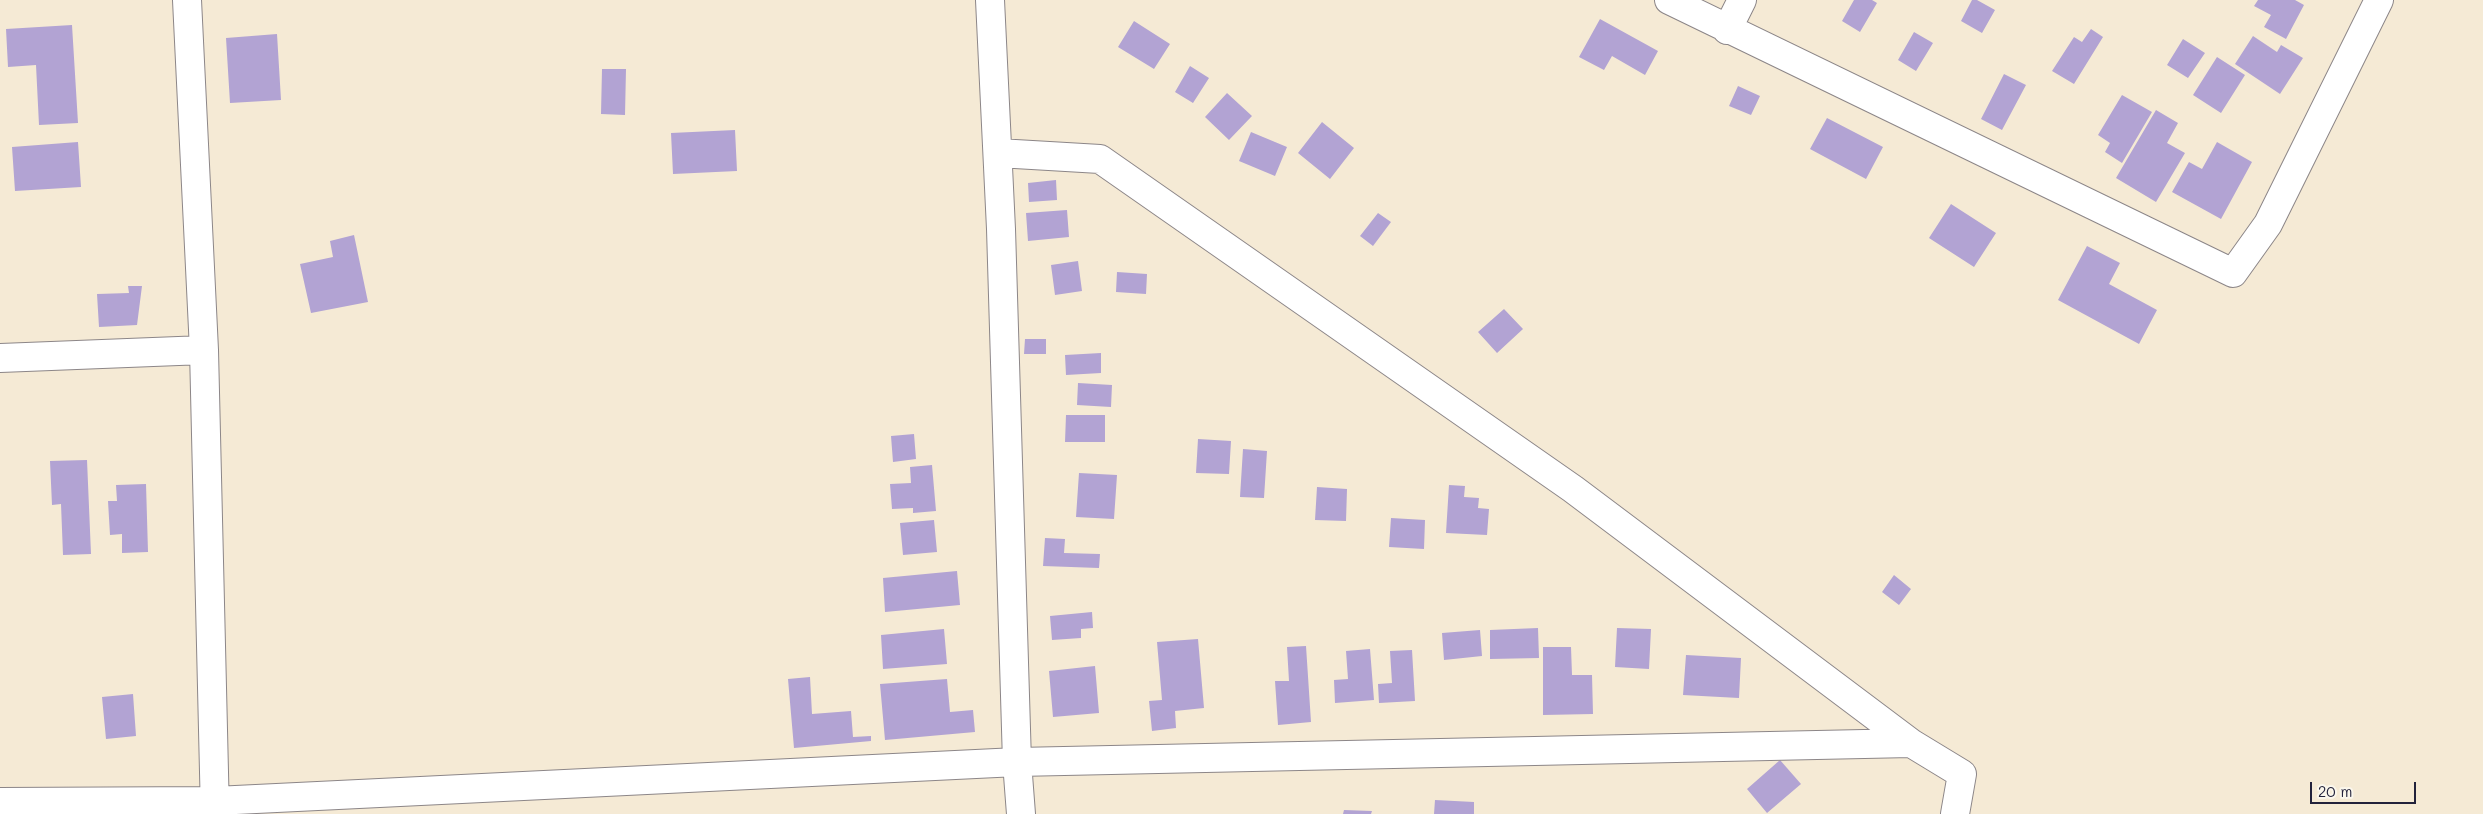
<!DOCTYPE html>
<style>
body{margin:0}
#map{position:relative;width:2483px;height:814px;overflow:hidden;background:#f5ead5;font-family:Mali,sans-serif}
canvas{display:block}
.scale{position:absolute;left:2310px;top:782px;width:106px;height:22px;box-sizing:border-box;border:2px solid #22223b;border-top:0;padding-left:6px;font-size:15px;line-height:18px;white-space:nowrap;color:#22223b;-webkit-text-stroke:4px #fbf7ec;paint-order:stroke}
</style>
<div id="map">
<canvas width="2483" height="814"></canvas>
<div class="scale">20 m</div>
</div>
<script>
const ctx = document.querySelector('canvas').getContext('2d');
ctx.lineJoin = 'round';
function fillPath(path, color) {
  ctx.fillStyle = color;
  ctx.fill(path, 'evenodd');
}
function stroke(path, color, width, dash) {
  ctx.strokeStyle = color;
  ctx.lineWidth = width;
  ctx.lineCap = dash ? 'butt' : 'round';
  ctx.setLineDash(dash || []);
  ctx.stroke(path);
}
fillPath(new Path2D(`
 M1854,0H1872L1877,3L1860,32L1842,21Z
 M1972,0H1977L1995,10L1982,33L1961,21Z
 M2258,0H2295L2304,5L2286,39L2264,27L2271,15L2254,6Z
 M1600,19L1658,51L1645,75L1612,56L1604,70L1579,57Z
 M1134,21L1170,44L1154,69L1118,47Z
 M72,25L78,123L39,125L36,65L8,67L6,29Z
 M2091,29L2103,37L2074,84L2052,71L2074,37L2082,42Z
 M1914,32L1933,43L1916,71L1898,60Z
 M277,34L281,100L230,103L226,38Z
 M2253,36L2277,52L2281,45L2303,58L2280,94L2235,64Z
 M2183,39L2205,53L2188,78L2167,65Z
 M2217,57L2245,75L2221,113L2193,95Z
 M1190,66L1209,78L1193,103L1175,92Z
 M602,69H626L625,115L601,114Z
 M2004,74L2026,85L2002,130L1981,119Z
 M1738,86L1760,96L1751,115L1729,106Z
 M1227,93L1252,116L1229,140L1205,117Z
 M2122,95L2152,112L2122,163L2105,152L2110,143L2098,135Z
 M2156,110L2178,123L2167,143L2185,153L2156,202L2116,178Z
 M1827,118L1883,147L1866,179L1810,149Z
 M1322,122L1354,148L1330,179L1298,153Z
 M735,130L737,171L673,174L671,133Z
 M1251,132L1287,147L1275,176L1239,161Z
 M78,142L81,187L15,191L12,147Z
 M2217,142L2252,162L2221,219L2172,192L2189,162L2202,169Z
 M1056,180L1057,200L1029,202L1028,183Z
 M1951,204L1996,233L1974,267L1929,238Z
 M1067,210L1069,237L1028,241L1026,213Z
 M1378,213L1391,222L1373,246L1360,236Z
 M354,235L368,302L311,313L300,264L333,257L330,241Z
 M2087,246L2120,263L2109,284L2157,310L2139,344L2058,300Z
 M1078,261L1082,291L1055,295L1051,265Z
 M1117,272L1147,274L1146,294L1116,292Z
 M128,286H142L137,325L99,327L97,294L129,293Z
 M1504,309L1523,329L1497,353L1478,332Z
 M1025,339H1046V354H1024Z
 M1101,353V373L1066,375L1065,355Z
 M1078,383L1112,385L1111,407L1077,405Z
 M1066,415H1105V442H1065Z
 M914,434L916,459L893,462L891,436Z
 M1198,439L1231,441L1229,474L1196,473Z
 M1243,449L1267,451L1264,498L1240,497Z
 M87,460L91,554L63,555L61,504L52,505L50,461Z
 M932,465L936,511L913,513V508L892,509L890,484L911,483L910,467Z
 M1079,473L1117,475L1114,519L1076,517Z
 M146,484L148,552L122,553V534L110,535L108,501H117L116,485Z
 M1449,485L1465,486L1464,497L1479,498L1478,508L1489,509L1487,535L1446,533Z
 M1317,487L1347,489L1346,521L1315,520Z
 M1391,518L1425,520L1424,549L1389,547Z
 M934,520L937,552L903,555L900,523Z
 M1045,538L1065,539L1064,553L1100,554L1099,568L1043,566Z
 M957,571L960,605L885,612L883,578Z
 M1894,575L1911,589L1899,605L1882,592Z
 M1092,612L1093,628L1081,629V638L1052,640L1050,616Z
 M1538,628L1539,658L1490,659V630Z
 M1617,628L1651,629L1649,669L1615,667Z
 M944,629L947,664L883,669L881,635Z
 M1480,630L1482,656L1444,660L1442,633Z
 M1198,639L1204,708L1175,711L1176,728L1152,731L1149,701L1162,700L1157,642Z
 M1306,646L1311,722L1278,725L1275,681H1289L1287,647Z
 M1543,647H1571L1572,675H1592L1593,714L1543,715Z
 M1370,649L1374,700L1335,703L1334,680L1348,679L1346,651Z
 M1412,650L1415,701L1379,703L1378,684L1392,683L1390,651Z
 M1686,655L1741,658L1739,698L1683,695Z
 M1095,666L1099,713L1053,717L1049,671Z
 M810,677L812,714L851,711L853,737L871,736V741L794,748L788,679Z
 M947,679L950,712L973,710L975,732L885,740L880,684Z
 M133,694L136,736L106,739L102,697Z
 M1780,760L1801,784L1767,813L1747,789Z
 M1435,800L1474,802V814H1434Z
 M1344,810L1372,811L1371,814H1343Z`), '#b2a3d3');
const minor = new Path2D(`
 M187,0L204,350L215,814
 M990,0L1001,229L1017,762L1021,814
 M1669,0L2233,273L2268,224L2379,0
 M1727,30L1742,0
 M998,153L1100,159L1573,489L1911,743L1962,774L1955,814
 M0,358L204,350
 M0,802L215,801L1017,762L1911,743`);
stroke(minor, '#8c8688', 30);
stroke(minor, '#fff', 28);
</script>
